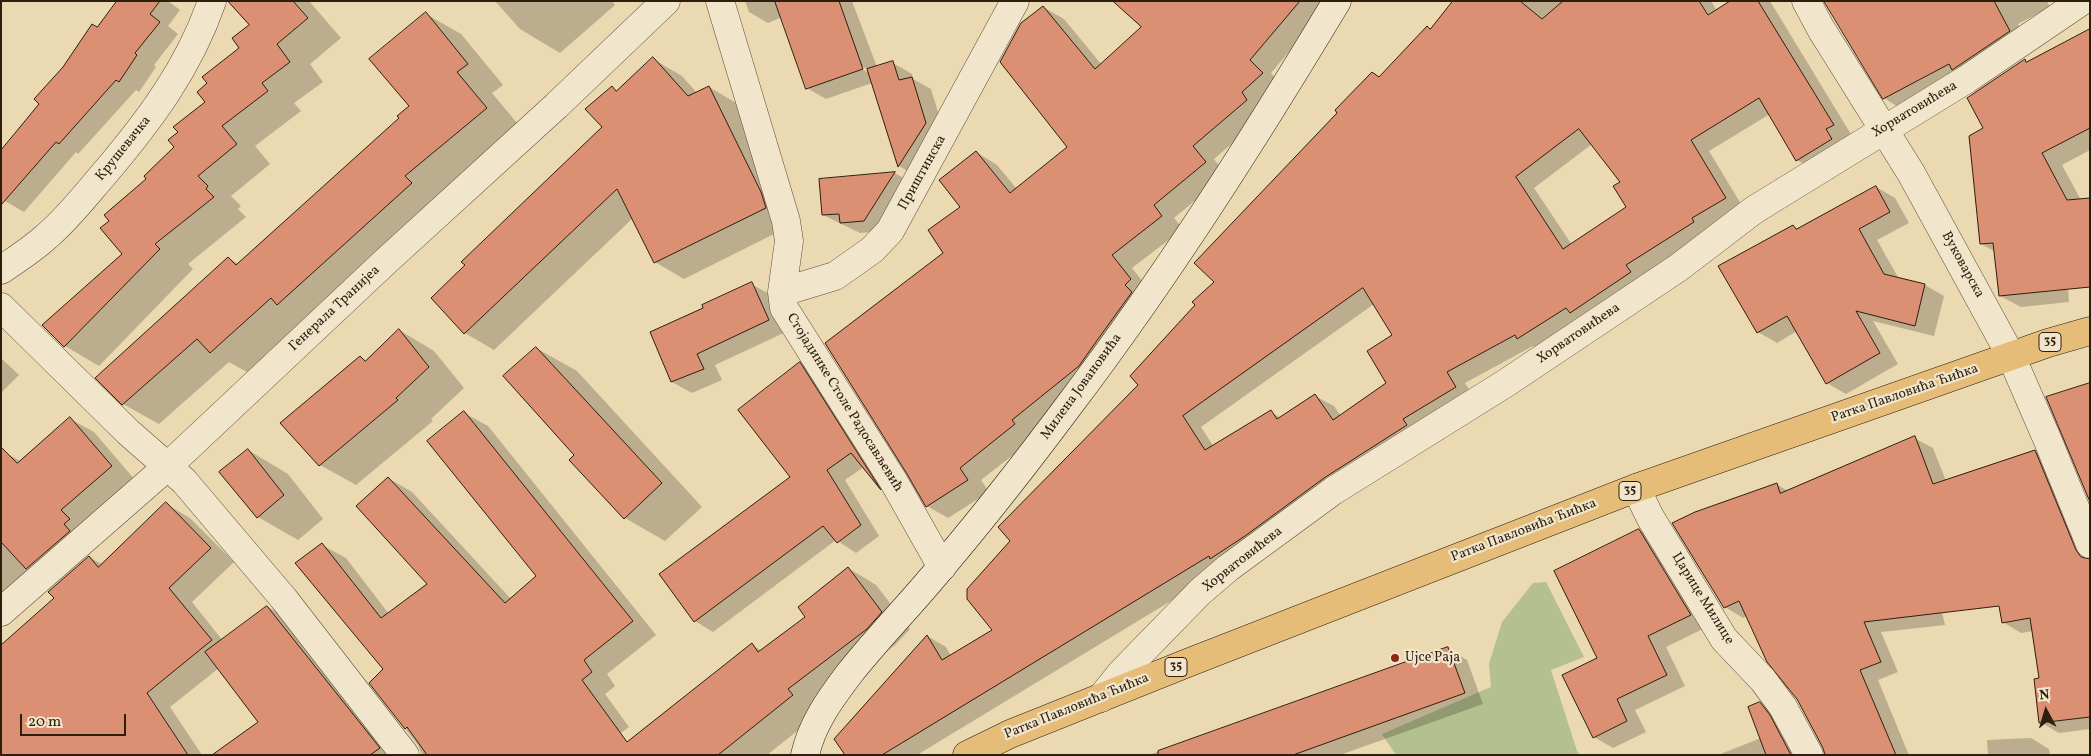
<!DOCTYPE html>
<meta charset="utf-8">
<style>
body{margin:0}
#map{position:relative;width:2091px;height:756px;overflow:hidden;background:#ead9b1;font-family:Vollkorn,serif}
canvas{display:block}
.frame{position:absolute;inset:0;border:2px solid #2e1e0e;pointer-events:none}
.north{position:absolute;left:2021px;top:686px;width:50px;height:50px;-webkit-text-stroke:4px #f1e6cc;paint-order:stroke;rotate:354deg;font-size:14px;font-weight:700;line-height:20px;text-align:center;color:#2e1e0e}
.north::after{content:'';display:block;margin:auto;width:18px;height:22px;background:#2e1e0e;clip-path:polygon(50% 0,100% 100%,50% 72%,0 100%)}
.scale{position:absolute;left:20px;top:714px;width:106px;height:22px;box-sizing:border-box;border:2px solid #2e1e0e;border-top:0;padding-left:6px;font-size:15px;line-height:18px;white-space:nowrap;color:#2e1e0e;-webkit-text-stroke:4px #f1e6cc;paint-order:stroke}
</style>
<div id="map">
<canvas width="2091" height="756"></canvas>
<div class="frame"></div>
<div class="north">N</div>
<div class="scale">20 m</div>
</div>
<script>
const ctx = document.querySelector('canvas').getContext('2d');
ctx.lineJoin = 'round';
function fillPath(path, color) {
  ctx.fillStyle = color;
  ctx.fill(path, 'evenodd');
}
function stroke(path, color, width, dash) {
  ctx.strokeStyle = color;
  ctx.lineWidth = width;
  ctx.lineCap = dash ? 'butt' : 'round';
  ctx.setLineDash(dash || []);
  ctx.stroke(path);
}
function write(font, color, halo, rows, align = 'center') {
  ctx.font = font + ' Vollkorn,serif';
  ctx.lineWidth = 4.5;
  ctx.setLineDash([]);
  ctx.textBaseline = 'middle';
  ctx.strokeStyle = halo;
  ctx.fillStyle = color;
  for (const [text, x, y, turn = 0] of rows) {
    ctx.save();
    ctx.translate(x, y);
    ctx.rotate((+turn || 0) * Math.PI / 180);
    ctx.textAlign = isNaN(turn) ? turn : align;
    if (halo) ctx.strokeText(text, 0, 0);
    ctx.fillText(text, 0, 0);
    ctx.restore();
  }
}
fillPath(new Path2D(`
 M1546,582L1584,657L1551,670L1577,751L1580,755H1396L1382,734L1491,687L1489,664L1502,622L1533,583Z`), '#b4c08d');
fillPath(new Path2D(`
 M119,1H168L180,10L168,26L178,34L154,65L156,67L139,92L136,90L78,154L76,152L24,212L5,201L31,118Z
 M243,1H309L341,38L310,64L323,82L294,103L301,111L255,146L270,164L231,196L241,206L238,209L246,217L188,264L193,269L99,366L65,346L43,325L123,254L111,221L175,147L206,102L209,84L241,48L251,26Z
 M495,1H612L615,5L560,53L520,29Z
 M745,1H852L877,67L893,63L912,74L913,79L931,89L945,135L918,177L899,166L872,83L826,99L807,88L782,17L768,23L749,12ZM858,64L869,70V73L857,66Z
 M1222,1H1332L1271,73L1283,86L1268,112L1214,159L1226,175L1174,218L1183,229L1132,268L1151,292L1036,437L981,480L989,492L948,518L927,506L944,254L962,207L976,152L997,165L1017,189L1069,147L1043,7L1064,19L1102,65Z
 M1455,1H1711L1717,11L1733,1H1770L1852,136L1816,171L1797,160L1770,114L1709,151L1744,209L1537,349L1533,346L1465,383L1475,399L1227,567L917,755H846L927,636L946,647L951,656L994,631L1012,541L1139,386L1196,305ZM1592,144L1621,182L1628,208L1572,245L1534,188ZM1374,304L1394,336L1388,383L1341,416L1334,406L1315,396L1281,418L1271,412L1214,447L1201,427Z
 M1825,1H2047L2050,7L2018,24L2028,42L1903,110L1884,98Z
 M426,14L461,34L503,85L492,93L522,129L247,372L229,362L159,424L123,404L229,258L238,264L401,118L410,106Z
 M2090,30V150L2062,165L2081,200L2068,287L2069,302L2021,307L2000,296L1996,252L1981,244L1985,129L2025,60L2028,62Z
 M653,59L682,76L697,93L709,87L738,104L794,224L684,279L655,262L633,218L494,350L465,333L603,127L612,88L618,91Z
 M895,173L913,184L883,231L860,233L823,215L820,180Z
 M1876,187L1895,198L1909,223L1877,240L1899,279L1925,285L1944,296L1934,336L1873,321L1898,364L1846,394L1827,383L1797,331L1777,343L1758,332L1793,226L1798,229Z
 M751,284L771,295L788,331L715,365L722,380L692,393L672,382L651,332L705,309Z
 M399,330L434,351L464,388L431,419L433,421L356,485L320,465L360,357L367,361Z
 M536,348L577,371L702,507L665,541L625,518L576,455Z
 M1,358L19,375L1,393Z
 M800,364L818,374L896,498L881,489L864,467L845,480L879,536L856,553L836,540L713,632L695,621L792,477Z
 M464,413L488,426L656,635L607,674L615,686L605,694L629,727L590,755H422L418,745L370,683L385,669L322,545L346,558L389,614L429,584L388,478L412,492L511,599L537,576Z
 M70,419L94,432L135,480L1,599V458L6,453L20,461Z
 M1914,438L1933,448L1946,481L2035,451L2053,462L2084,537L1935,584L1945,625L1881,632L1898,672L1878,680L1908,753L1912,755H1826L1824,747L1797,697L1747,616L1743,618L1725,607L1776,484L1788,491Z
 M248,450L288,474L323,519L298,540L258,517Z
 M166,504L190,518L234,562L192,602L223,641L268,607L291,621L397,755H214L260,722L219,668L170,707L202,755H1L55,598L89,557L103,565Z
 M1639,530L1658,541L1709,626L1666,647L1685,686L1635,710L1646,732L1613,748L1594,737L1599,658Z
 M848,568L876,585L910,629L895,645L816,706L821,712L767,755H634L752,645L762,651L807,617Z
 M2090,586V729L2059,733L2040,722L2041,679L2033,631L2021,633L2003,622Z
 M1448,649L1467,660L1483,704L1340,755H1149Z
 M1760,704L1778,714L1803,755H1718L1761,738Z
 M2031,738L2049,749L2050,755H1988L1987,740Z`), '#0003');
const building = new Path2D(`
 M117,1H160L150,14L160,22L135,53L137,55L119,82L116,80L59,144L56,142L1,205V150L39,104L34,99L63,67L92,24L97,27Z
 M228,1H293L308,18L277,44L290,62L262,83L268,91L222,126L237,144L198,176L208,186L206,189L214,197L155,244L160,249L64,347L42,325L122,254L100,228L109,221L104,215L146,179L144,176L174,147L168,140L178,132L173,127L205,102L197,92L207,83L202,77L239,48L232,38L249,25Z
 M775,1H839L863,69L806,89Z
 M1113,1H1300L1250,60L1263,73L1242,92L1247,100L1193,146L1206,162L1154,205L1162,216L1112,255L1131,279L1125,285L1132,292L1093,346L1079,366L1012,420L1015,424L960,468L968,480L926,507L907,474L825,343L943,253L928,230L960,207L939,180L976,151L1010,193L1067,147L1000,62L1021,23L1043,6L1095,69L1141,27Z
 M1453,1H1520L1542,19L1563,1H1699L1708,15L1730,1H1758L1834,125L1826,129L1832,139L1796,161L1759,98L1691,140L1726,198L1692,218L1694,222L1626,265L1631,272L1570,313L1566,308L1517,339L1515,335L1447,372L1456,387L1403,419L1407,425L1324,478L1245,536L1210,559L1209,556L882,755H845L834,739L927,635L942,660L992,630L967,599V589L1010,541L998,527L1138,385L1130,376L1195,305L1192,302L1214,282L1194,263L1337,113L1335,110L1372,72L1379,77L1427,26L1430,29ZM1579,129L1620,182L1613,186L1626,207L1563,249L1516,177ZM1363,288L1392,335L1367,351L1386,383L1333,420L1315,394L1277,419L1271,410L1205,450L1183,416Z
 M1824,1H1994L2010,31L1952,70L1949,64L1883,99Z
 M426,12L468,64L457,72L487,108L405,176L412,183L277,305L271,298L210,353L197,339L122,405L95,378L228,257L236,265L399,118L397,116L409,106L369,59Z
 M2090,29V128L2042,153L2067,200L2090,198V287L1999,296L1993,243L1980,244L1969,136L1983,128L1967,98L2025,59L2026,62Z
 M653,57L688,96L709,86L761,192L766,208L654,263L617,189L464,334L431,298L465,265L461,262L602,127L585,109L612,86L616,91Z
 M893,61L899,80L912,77L926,123L898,167L867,69Z
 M895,172L864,221L840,223L839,214L822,215L819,179Z
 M1876,186L1890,212L1859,229L1884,274L1925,284L1915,326L1856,311L1880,353L1826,384L1787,316L1757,333L1718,266L1793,225L1796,229Z
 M752,282L769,320L697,354L704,369L671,382L650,332L703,308L702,305Z
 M399,329L429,367L396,398L398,400L319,466L280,423L360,356L365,361Z
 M536,347L662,483L624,519L569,460L574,455L503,376Z
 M800,362L881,490L851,453L827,470L861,525L837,543L823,526L694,622L659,574L790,477L738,410Z
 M2090,383V502L2046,397Z
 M464,411L633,621L584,660L592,672L582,680L627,742L752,643L758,652L805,617L798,607L848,567L882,612L867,629L788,689L793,695L718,755H427L407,727L405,729L369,683L383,669L295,563L322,543L381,618L427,584L356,506L388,477L505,603L536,576L427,441Z
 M70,417L112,466L61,510L70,519L64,524L70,531L26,569L1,542V447L17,463Z
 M1915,436L1933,484L2035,450L2076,550L2081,557L2090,559V717L2039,723L2034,679L2039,678L2030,618L2002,623L1999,606L1864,622L1881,662L1860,670L1896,755H1825L1823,748L1797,699L1767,662L1739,601L1724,608L1672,523L1695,512L1777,483L1780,493Z
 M248,449L284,495L257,518L219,472Z
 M166,502L211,548L169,588L212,640L147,693L188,755H1V645L54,598L48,592L89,556L98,567Z
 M1639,529L1691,615L1648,636L1667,675L1617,699L1627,721L1593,738L1562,675L1597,658L1554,571Z
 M267,606L380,748L370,755H212L258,722L205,652Z
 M1448,647L1465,693L1293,755H1158V751Z
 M1760,702L1770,715L1791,755H1766L1748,707Z`);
fillPath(building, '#db9074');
stroke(building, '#2e1e0e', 1);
const minor = new Path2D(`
 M720,1L786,221L789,241L782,292L784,308L894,482L942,567
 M1806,1L1821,29L1911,173L2011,356L2048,441L2090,544
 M1,270C17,259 33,249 47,236C68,218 85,196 104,174C149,121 189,68 212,1
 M782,292L835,276L872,250L890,231L1015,1
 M1,307L128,432L184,481L284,599L405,755
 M1636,488L1650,517L1724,639L1763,680L1783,707L1809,755
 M1,612L168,466L385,262L556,106L666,1
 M1101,698L1121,673L1200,592L1228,568L1333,491L1506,383L1678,268L1754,210L1967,79L2082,1`);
const secondary = new Path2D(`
 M805,755C812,724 830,699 849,674C879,636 913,602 943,565C987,513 1029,459 1070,404C1167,276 1254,139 1337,1`);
const primary = new Path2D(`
 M967,755L1010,734L1190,662L1636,488L2048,343L2090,331`);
stroke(minor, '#5d4d37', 29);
stroke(secondary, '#2e1e0e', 29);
stroke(primary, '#2e1e0e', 29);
stroke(minor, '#f1e6cc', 28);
stroke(secondary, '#f1e6cc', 28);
stroke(primary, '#e5bc78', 28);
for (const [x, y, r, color] of [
 [1395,658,5,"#8f2418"]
]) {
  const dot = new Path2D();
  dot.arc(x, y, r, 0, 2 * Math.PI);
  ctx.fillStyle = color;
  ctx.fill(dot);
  stroke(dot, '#f1e6cc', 2);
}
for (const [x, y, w] of [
 [2050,342,22],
 [1630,491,22],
 [1176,667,22]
]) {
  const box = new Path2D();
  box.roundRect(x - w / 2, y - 9.5, w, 19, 4);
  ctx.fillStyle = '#f1e6cc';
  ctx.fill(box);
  stroke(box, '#2e1e0e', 1);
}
write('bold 12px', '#2e1e0e', null, [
 ["35",2050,342],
 ["35",1630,491],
 ["35",1176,667]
]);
write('14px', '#2e1e0e', '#f1e6cc', [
 ["Хорватовићева",1915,110,-31],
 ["Крушевачка",124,149,-51],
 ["Приштинска",923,173,-61],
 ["Вуковарска",1962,265,61],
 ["Генерала Транијеа",335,309,-43],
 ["Хорватовићева",1579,334,-34],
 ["Милена Јовановића",1082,387,-54],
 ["Ратка Павловића Ћићка",1905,394,-19],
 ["Стојадинке Столе Радосављевић",844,403,58],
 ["Ратка Павловића Ћићка",1524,531,-21],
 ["Хорватовићева",1243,560,-38],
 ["Царице Милице",1702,599,58],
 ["Ратка Павловића Ћићка",1077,707,-22]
]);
write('14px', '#2e1e0e', '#f1e6cc', [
 ["Ujce Paja",1405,658]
], 'left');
</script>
